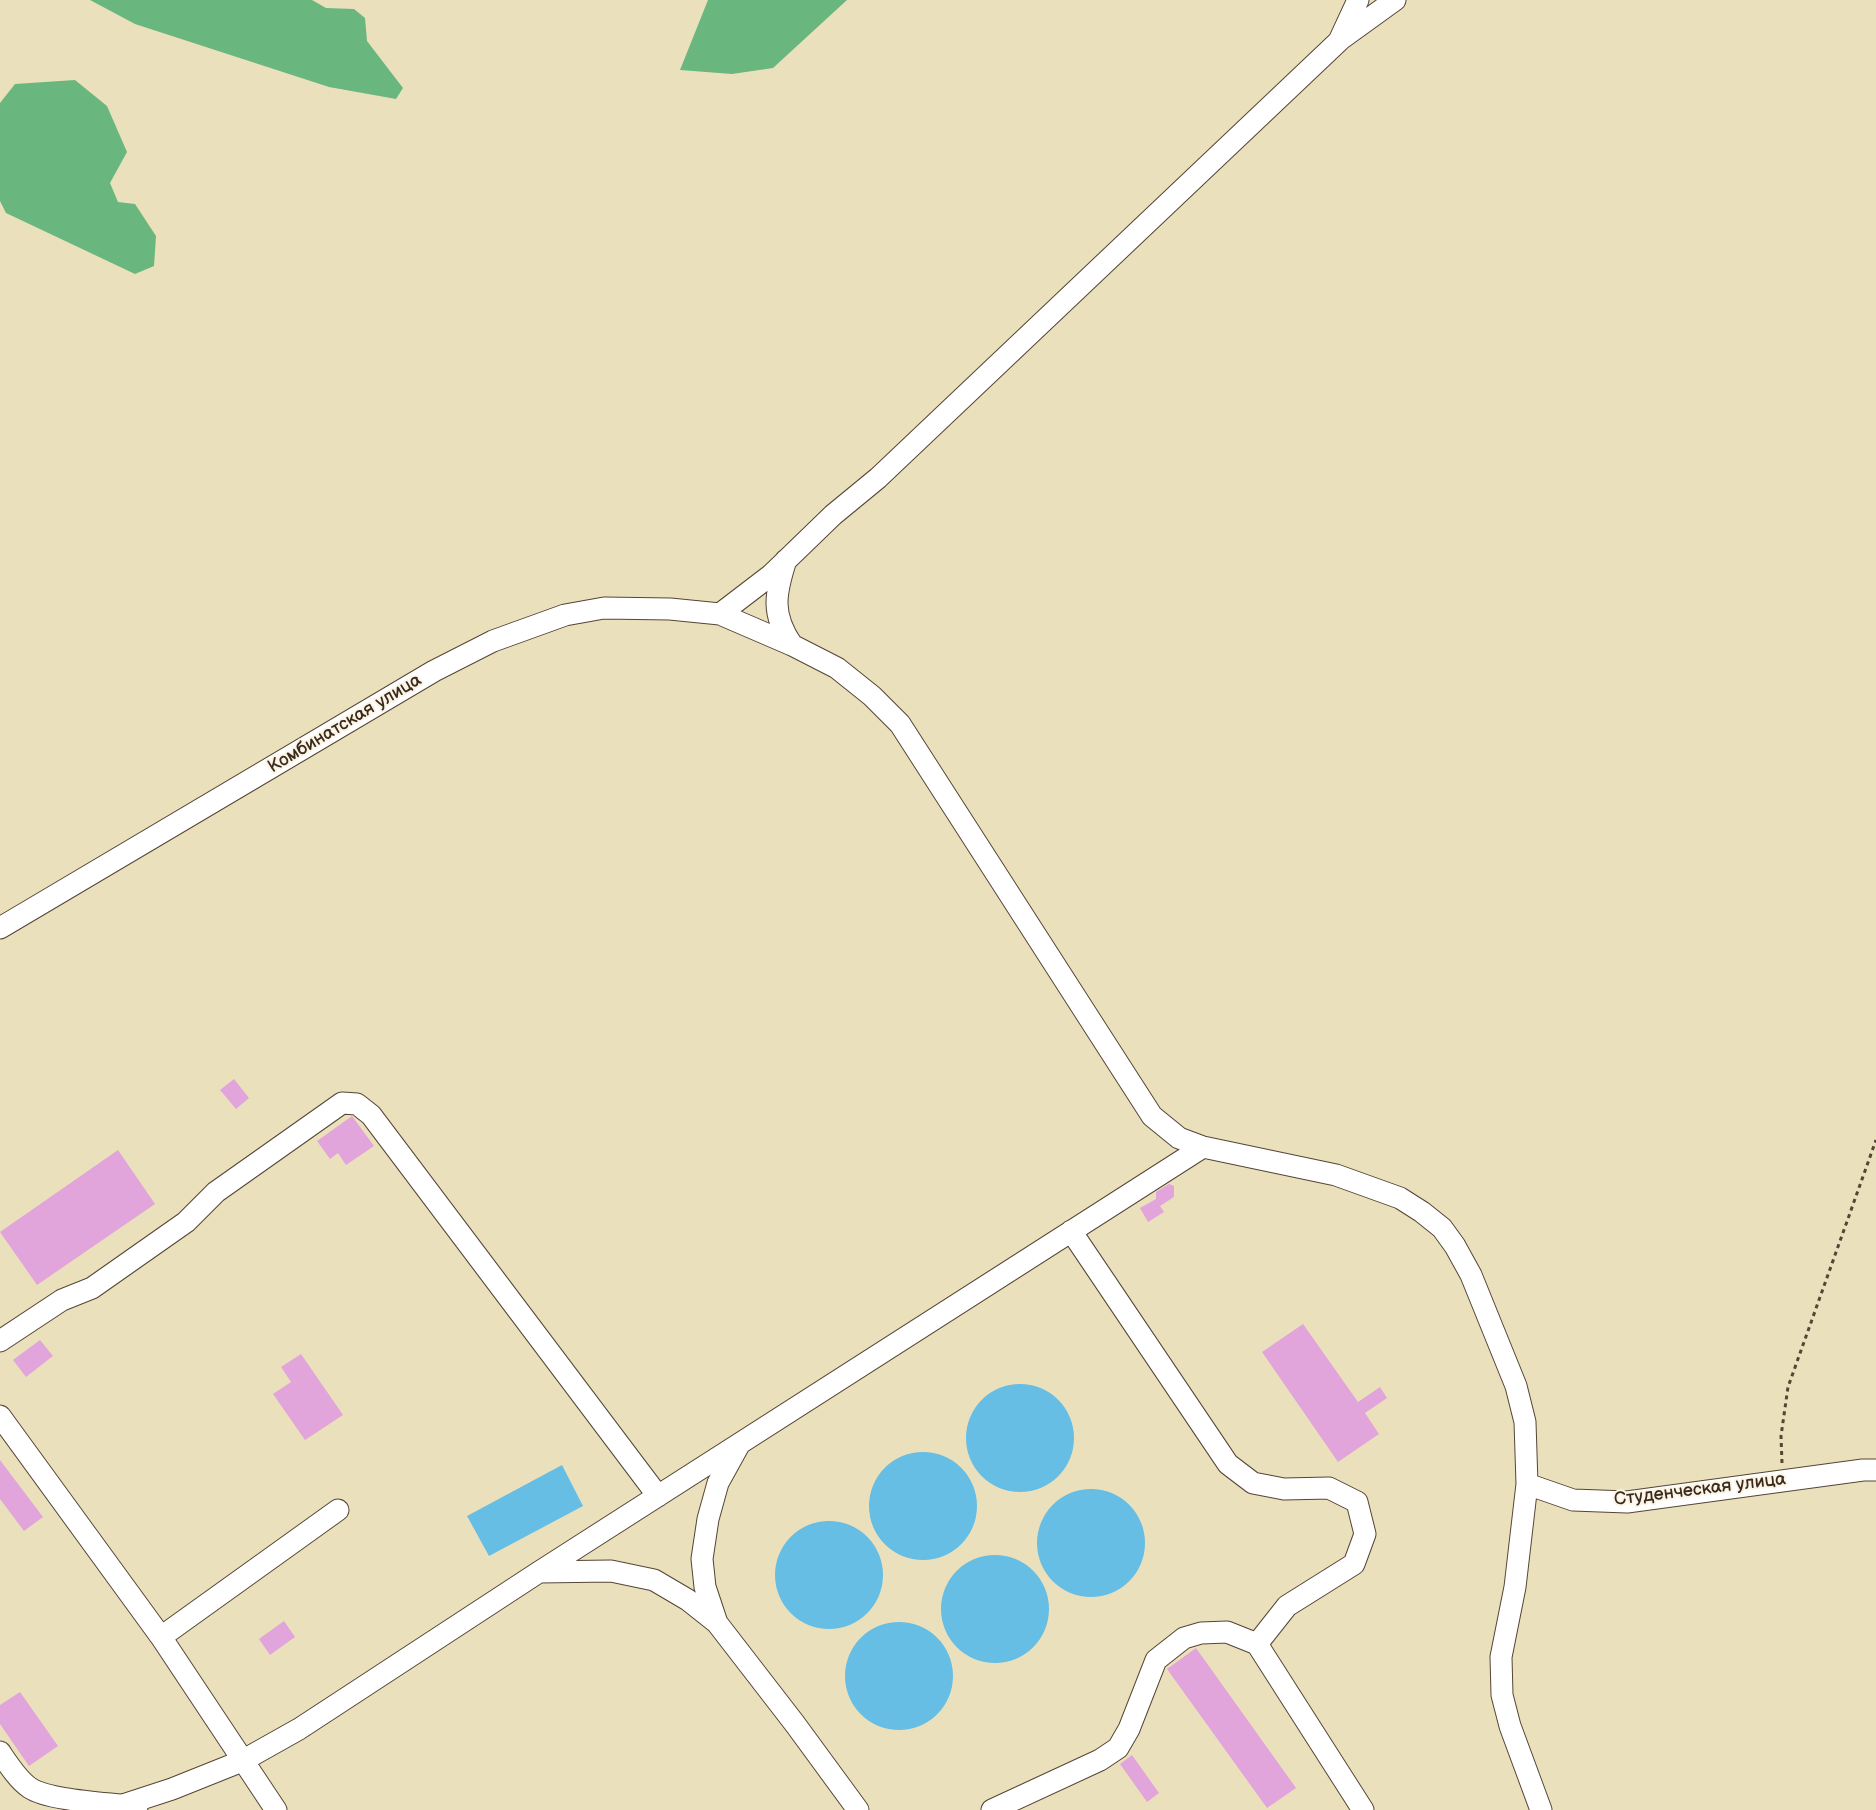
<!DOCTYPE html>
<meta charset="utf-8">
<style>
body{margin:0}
canvas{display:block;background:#ebe0bc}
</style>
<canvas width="1876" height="1810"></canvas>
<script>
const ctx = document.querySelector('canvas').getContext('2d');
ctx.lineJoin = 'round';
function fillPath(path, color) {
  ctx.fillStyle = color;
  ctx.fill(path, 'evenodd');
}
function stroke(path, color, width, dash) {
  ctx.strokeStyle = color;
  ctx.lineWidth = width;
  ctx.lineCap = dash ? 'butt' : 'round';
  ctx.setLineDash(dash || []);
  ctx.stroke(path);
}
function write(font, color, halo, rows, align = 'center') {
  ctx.font = font + ' "Balsamiq Sans",sans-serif';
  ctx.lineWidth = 4;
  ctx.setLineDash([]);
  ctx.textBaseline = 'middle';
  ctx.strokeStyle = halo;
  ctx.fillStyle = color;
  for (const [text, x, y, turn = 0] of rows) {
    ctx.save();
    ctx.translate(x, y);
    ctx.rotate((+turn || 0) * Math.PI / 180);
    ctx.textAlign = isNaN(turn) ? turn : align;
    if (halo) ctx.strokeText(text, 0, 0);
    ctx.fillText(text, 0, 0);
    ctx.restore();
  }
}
fillPath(new Path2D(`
 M90,0H312L326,8L354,9L365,18L367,41L403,88L396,99L329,87L135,24Z
 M708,0H847L773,68L732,74L680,70Z
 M75,80L107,106L127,152L110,183L118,202L135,204L156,236L154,266L135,274L6,213L0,201V103L15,84Z`), '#69b67e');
fillPath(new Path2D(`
 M966 1438a54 54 0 1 1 108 0a54 54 0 1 1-108 0Z
 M869 1506a54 54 0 1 1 108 0a54 54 0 1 1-108 0Z
 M562,1465L583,1506L489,1556L467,1516Z
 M1037 1543a54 54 0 1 1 108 0a54 54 0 1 1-108 0Z
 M775 1575a54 54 0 1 1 108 0a54 54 0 1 1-108 0Z
 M941 1609a54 54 0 1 1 108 0a54 54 0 1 1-108 0Z
 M845 1676a54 54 0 1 1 108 0a54 54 0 1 1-108 0Z`), '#67bee4');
fillPath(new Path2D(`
 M234,1079L249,1098L236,1109L220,1090Z
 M352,1116L374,1146L346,1165L338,1153L330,1159L317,1141Z
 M118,1150L155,1204L37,1285L0,1232Z
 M1169,1184L1174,1186V1197L1160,1206L1164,1212L1148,1222L1140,1208L1156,1199V1192Z
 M1303,1324L1358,1402L1380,1387L1387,1398L1365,1413L1379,1434L1338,1462L1262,1352Z
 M40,1340L53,1356L26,1377L13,1360Z
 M301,1354L343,1415L305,1440L273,1394L291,1382L281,1367Z
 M0,1460L43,1517L24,1531L0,1499Z
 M284,1621L295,1637L270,1655L259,1639Z
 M1196,1648L1296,1788L1267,1808L1167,1669Z
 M20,1692L58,1746L29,1766L0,1724V1705Z
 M1132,1755L1159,1793L1147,1802L1120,1764Z`), '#e1a4db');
const minor = new Path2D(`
 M1341,39L1395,0
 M786,560C775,594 771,614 792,645
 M720,614L771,575L833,515L878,478L1339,41L1358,0
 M0,928L434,671L493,641L565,615L604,608L670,609L720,614L792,645L837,668L872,696L900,724L1152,1116L1179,1138L1203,1147L1336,1175L1400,1198L1422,1212L1442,1228L1455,1246L1471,1275L1516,1386L1525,1422L1527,1484L1515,1587L1501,1657L1502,1695L1510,1726L1541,1810
 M0,1341L62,1300L92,1288L186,1222L216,1192L342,1103L357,1104L371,1115L658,1496
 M0,1416L161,1637L276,1810
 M1527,1484L1573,1500L1627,1502L1863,1470H1876
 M539,1572L611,1571L654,1580L688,1600L717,1623L795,1724L858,1810
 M717,1623L705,1587L702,1559L708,1519L718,1483L739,1445
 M161,1637L338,1510
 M1257,1644L1363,1810
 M0,1752C8,1764 18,1780 30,1788C50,1801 111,1803 137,1807
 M123,1805L172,1789L242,1761L299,1729L539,1572L1203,1147
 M992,1810L1100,1760L1118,1748L1129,1729L1156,1660L1184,1638L1201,1633L1227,1632L1257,1644L1287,1606L1354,1564L1365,1534L1357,1502L1329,1488L1284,1489L1253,1483L1228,1464L1071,1231`);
stroke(minor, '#554536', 23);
stroke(new Path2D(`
 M1782,1463L1781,1436L1788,1387L1876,1140`), '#554536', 3, [4, 4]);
stroke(minor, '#fff', 21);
write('18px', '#3b2a1e', '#fcf5e5', [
 ["Комбинатская улица",345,724,-31],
 ["Студенческая улица",1700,1490,-7]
]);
</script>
